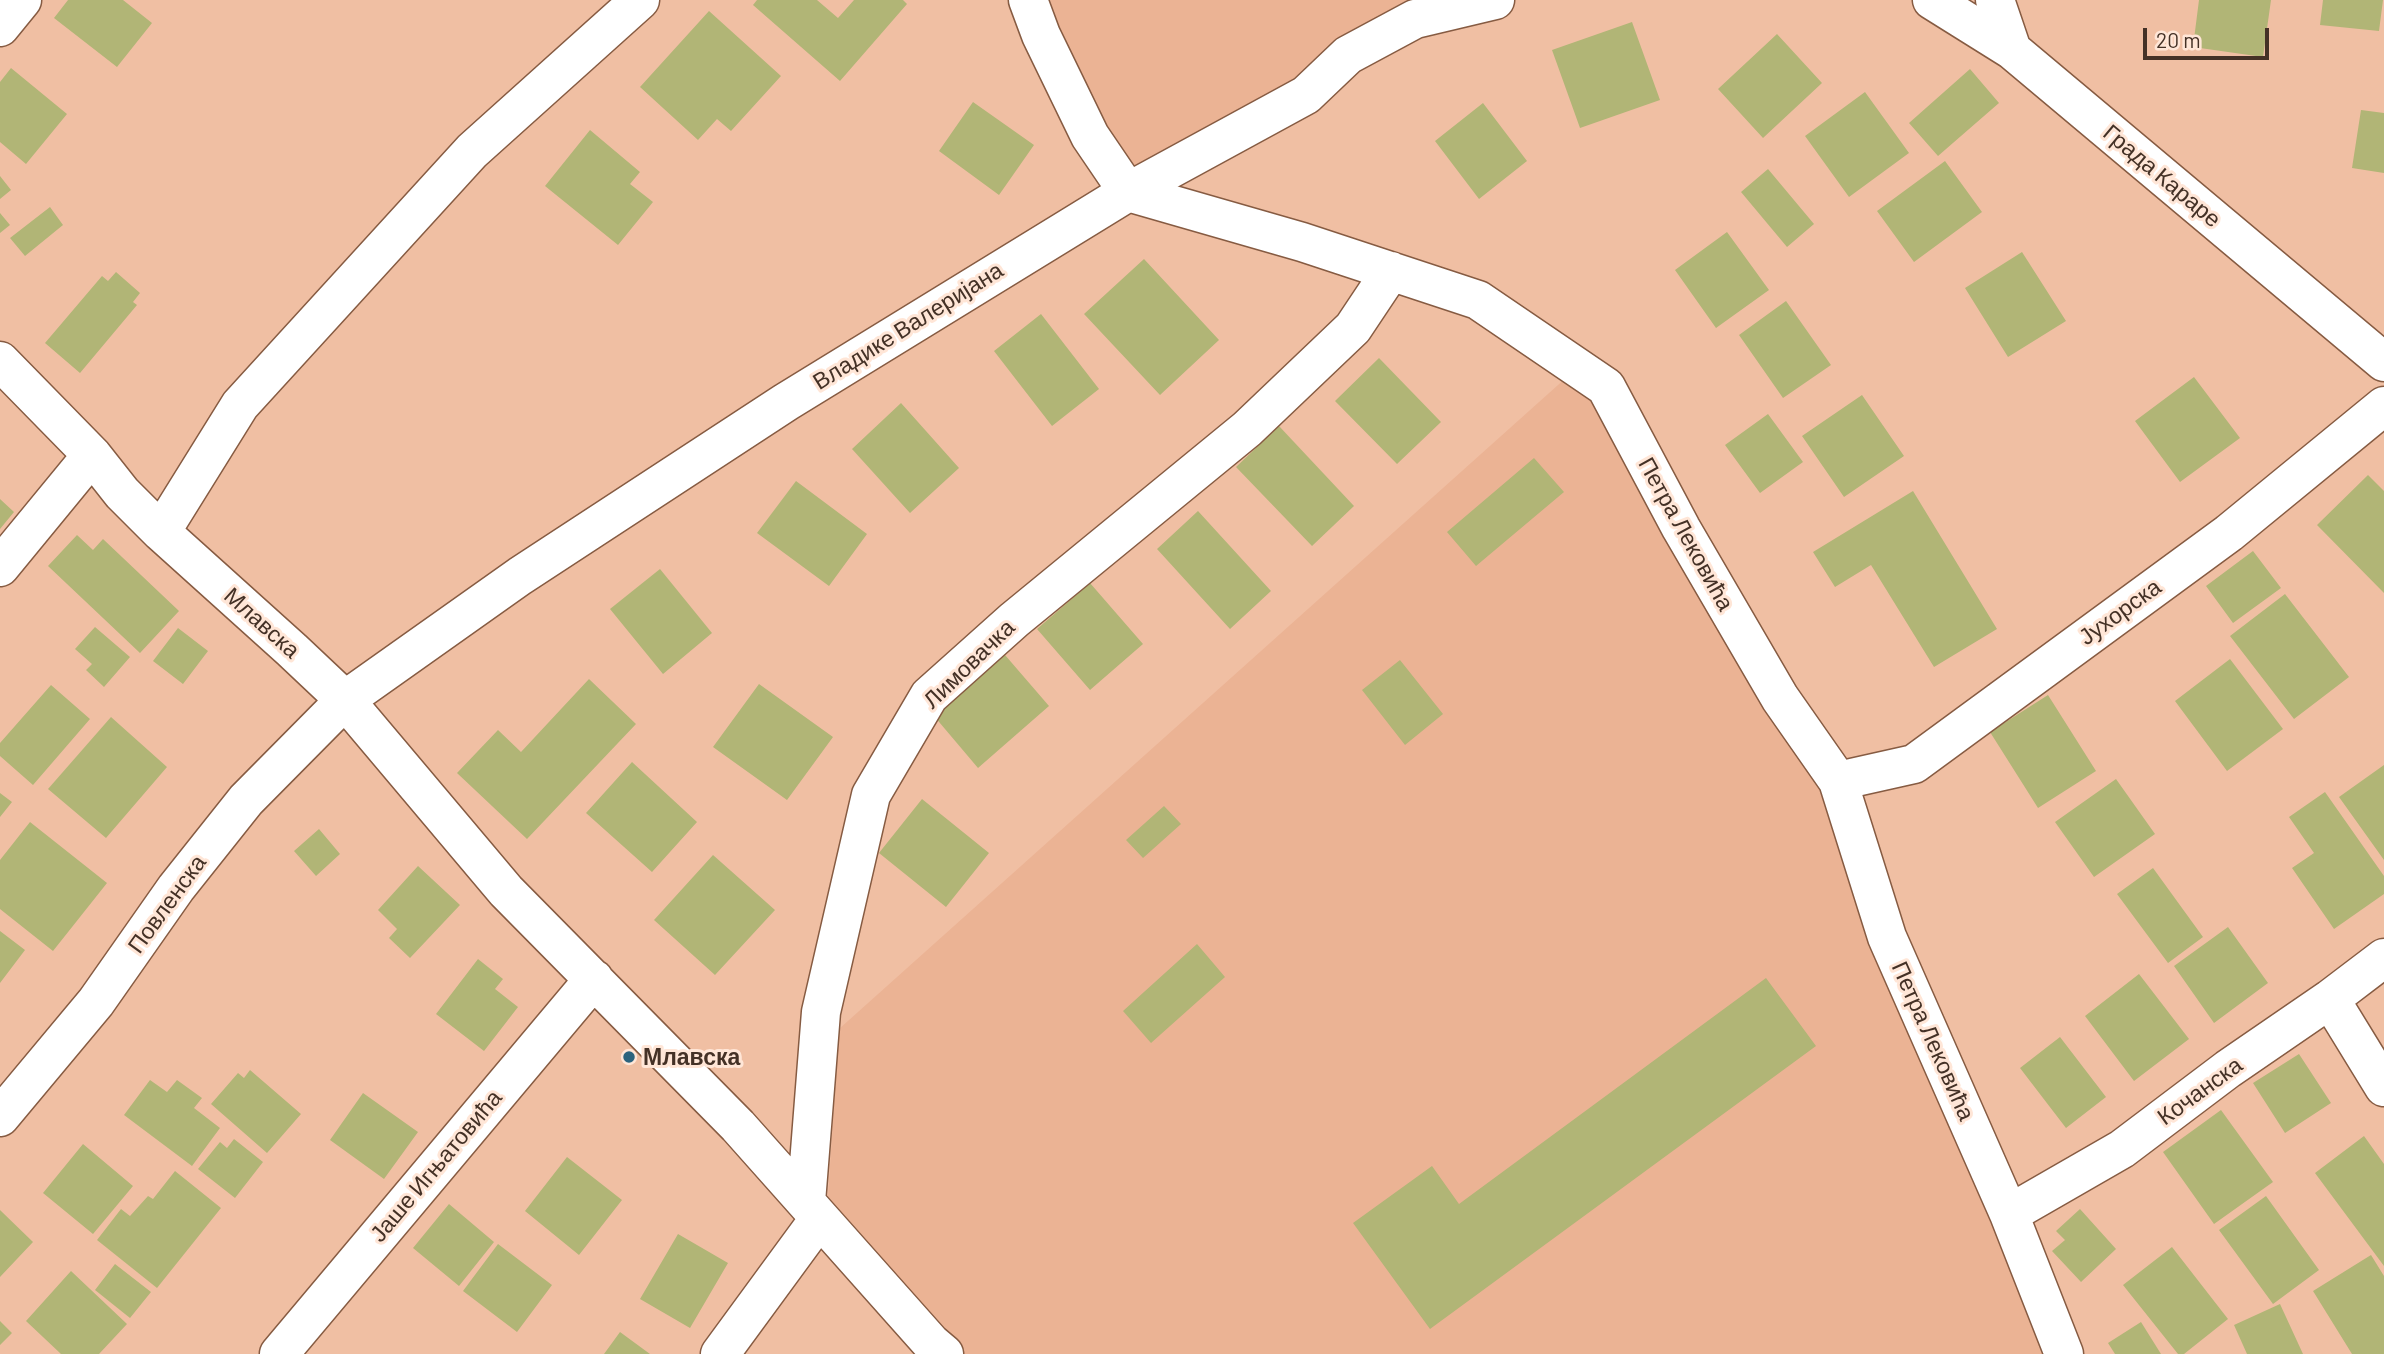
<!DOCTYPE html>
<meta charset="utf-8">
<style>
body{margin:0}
#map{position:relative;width:2384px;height:1354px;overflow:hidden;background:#f0bfa3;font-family:Barlow,sans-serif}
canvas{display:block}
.scale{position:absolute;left:2143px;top:28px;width:126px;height:32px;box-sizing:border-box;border:4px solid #443126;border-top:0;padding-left:9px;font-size:21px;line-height:24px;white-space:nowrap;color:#443126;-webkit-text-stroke:5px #ffe6d7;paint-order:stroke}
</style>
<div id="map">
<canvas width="2384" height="1354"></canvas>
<div class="scale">20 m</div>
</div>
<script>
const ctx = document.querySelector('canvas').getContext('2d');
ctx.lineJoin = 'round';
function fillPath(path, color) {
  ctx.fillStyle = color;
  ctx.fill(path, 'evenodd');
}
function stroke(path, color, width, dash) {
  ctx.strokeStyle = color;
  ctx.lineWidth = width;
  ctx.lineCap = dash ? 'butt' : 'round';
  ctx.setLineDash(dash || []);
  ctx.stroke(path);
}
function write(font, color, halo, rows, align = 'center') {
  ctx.font = font + ' Barlow,sans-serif';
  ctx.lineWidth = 6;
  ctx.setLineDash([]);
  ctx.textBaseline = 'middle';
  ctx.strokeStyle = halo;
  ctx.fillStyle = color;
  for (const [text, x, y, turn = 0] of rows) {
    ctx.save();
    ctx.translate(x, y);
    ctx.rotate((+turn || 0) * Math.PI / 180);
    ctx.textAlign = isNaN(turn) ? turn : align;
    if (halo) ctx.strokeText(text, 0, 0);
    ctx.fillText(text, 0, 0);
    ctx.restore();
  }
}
fillPath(new Path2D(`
 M1028,0H1495L1415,19L1128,192Z
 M1577,368L1838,781L2064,1354H944L826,1227L839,1029Z`), '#ebb394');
fillPath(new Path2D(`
 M68,0H123L152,23L117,67L54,18Z
 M757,0H817L838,18L854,0H903L907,4L840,81L753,5Z
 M2199,0H2271L2263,57L2193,47Z
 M2323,0H2383L2379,31L2320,25Z
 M709,11L781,76L731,131L717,119L698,140L640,87Z
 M1632,22L1660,100L1580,128L1552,50Z
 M1777,34L1822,83L1763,138L1718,89Z
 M11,68L67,114L26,164L0,142V82Z
 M1970,69L1999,103L1938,156L1909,123Z
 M1865,92L1909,153L1849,197L1805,136Z
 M973,102L1034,145L999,195L939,151Z
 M1483,103L1527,161L1479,199L1435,141Z
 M2361,110L2384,113V173L2352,168Z
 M590,130L640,172L630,184L653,202L618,245L545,186Z
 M1945,161L1982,212L1914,262L1877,211Z
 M1768,169L1814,224L1787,247L1741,192Z
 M0,176L11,190L0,199Z
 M50,207L63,225L25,256L10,238Z
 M0,213L10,225L0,233Z
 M1727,232L1769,290L1716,328L1675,270Z
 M2022,252L2066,321L2008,357L1965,288Z
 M1144,259L1219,340L1160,395L1084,314Z
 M116,272L140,293L133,302L137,305L80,373L45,343L102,276L108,281Z
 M1786,301L1831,365L1783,398L1739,335Z
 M1041,314L1099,389L1052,426L994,351Z
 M1379,358L1441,422L1397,464L1335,401Z
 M2194,377L2240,438L2180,482L2135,421Z
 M1862,395L1904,456L1844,497L1802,436Z
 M901,403L959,468L910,513L852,449Z
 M1768,414L1803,462L1760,493L1725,445Z
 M1279,426L1354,506L1312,546L1236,467Z
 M1534,458L1564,492L1476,566L1447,532Z
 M2368,475L2384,491V593L2317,525Z
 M796,481L867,534L829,586L757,533Z
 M1913,491L1997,629L1934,667L1871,565L1835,587L1813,552Z
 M0,499L14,512L0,529Z
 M1198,511L1271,591L1230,629L1157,549Z
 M77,535L93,550L103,539L179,611L140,653L48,566Z
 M2253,551L2281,588L2233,623L2206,586Z
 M660,569L712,633L663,674L610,609Z
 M1090,583L1143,644L1090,690L1037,629Z
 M2285,594L2349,677L2294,719L2230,636Z
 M95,627L130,657L104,687L86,670L92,664L75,649Z
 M178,628L208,651L183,684L153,661Z
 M1005,655L1049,706L978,768L934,716Z
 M2230,659L2283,729L2227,771L2175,701Z
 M1400,660L1443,714L1405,745L1362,690Z
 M589,679L636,724L527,839L457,773L498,730L521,752Z
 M759,684L833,737L787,800L713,747Z
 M51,685L90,719L33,785L0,756V743Z
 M2048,695L2096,771L2038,808L1990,732Z
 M111,717L167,767L106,838L48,789Z
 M632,762L697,822L652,872L586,813Z
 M2384,765V860L2339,797Z
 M2116,779L2155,834L2094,877L2055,822Z
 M2325,792L2384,876V894L2334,929L2292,868L2314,853L2289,817Z
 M0,793L12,802L0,817Z
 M922,799L989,853L946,907L879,853Z
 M1164,806L1181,824L1143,858L1126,840Z
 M30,822L107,883L53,951L0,909V860Z
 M319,829L340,854L316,876L294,851Z
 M713,855L775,910L715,975L654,920Z
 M418,866L460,905L410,958L389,938L397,929L378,910Z
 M2153,868L2203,937L2168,963L2117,894Z
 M2228,927L2268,983L2214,1023L2174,966Z
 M0,931L25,950L0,983Z
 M1197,944L1225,977L1151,1043L1123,1011Z
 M478,959L503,979L495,989L518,1007L484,1051L436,1014Z
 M2139,974L2189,1039L2134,1081L2085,1016Z
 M1766,978L1816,1046L1430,1329L1353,1223L1432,1166L1459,1204Z
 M2060,1037L2106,1097L2066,1128L2020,1068Z
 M2299,1054L2331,1103L2285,1133L2253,1083Z
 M250,1070L301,1114L267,1153L211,1104L238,1073L244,1078Z
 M150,1080L167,1092L177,1080L202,1098L194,1108L220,1128L192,1166L124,1115Z
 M363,1093L418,1132L384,1179L330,1140Z
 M2221,1110L2273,1182L2214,1224L2163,1152Z
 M2364,1136L2384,1164V1266L2315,1173Z
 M234,1139L263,1162L235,1198L198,1169L220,1142L227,1148Z
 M83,1144L133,1186L93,1234L43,1193Z
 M567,1157L622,1200L579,1255L525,1211Z
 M175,1171L221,1208L157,1288L97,1240L121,1209L130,1216L148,1196L153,1199Z
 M2266,1196L2319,1270L2273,1304L2219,1230Z
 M449,1204L494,1242L459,1286L413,1248Z
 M2080,1209L2116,1249L2081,1282L2052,1251L2065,1240L2056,1231Z
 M0,1210L33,1242L0,1277Z
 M678,1234L728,1263L690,1328L640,1299Z
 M498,1244L552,1285L517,1332L463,1291Z
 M2172,1247L2228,1319L2184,1354H2178L2123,1285Z
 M2371,1255L2384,1276V1354H2352L2313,1291Z
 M115,1264L151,1292L130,1318L95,1290Z
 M71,1271L127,1324L99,1354H61L26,1321Z
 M2280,1304L2303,1354H2247L2234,1325Z
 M0,1321L12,1333L0,1345Z
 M2141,1322L2161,1354H2115L2108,1343Z
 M620,1332L650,1354H604Z`), '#b1b576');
const minor = new Path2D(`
 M1028,0L1041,35L1090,136L1128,192L1302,242L1478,300L1606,387L1681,528L1780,698L1838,781L1887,937L2009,1214L2064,1354
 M1932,0L2012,50L2384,362
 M1995,0L2012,50
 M0,27L22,0
 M0,361L92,455L122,493L161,532L292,650L345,700L506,891L738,1126L931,1343L944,1354
 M161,532L240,405L472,151L640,0
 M0,567L92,455
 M1838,781L1914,764L2229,533L2384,406
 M2330,999L2384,1087
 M0,1117L96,1002L176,888L246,800L345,700L520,576L786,402L1128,192L1306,95L1348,55L1415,19L1495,0
 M806,1202L821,1012L871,795L929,696L1014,620L1247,429L1353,328L1391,271
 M2009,1214L2122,1149L2228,1069L2330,999L2384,958
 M279,1354L594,979
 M720,1354L819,1219`);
stroke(minor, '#865b42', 41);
stroke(minor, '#fff', 38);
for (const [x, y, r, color] of [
 [629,1057,7,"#2c637e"]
]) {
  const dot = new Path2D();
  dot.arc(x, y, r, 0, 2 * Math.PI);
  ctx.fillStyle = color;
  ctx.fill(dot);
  stroke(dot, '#ffe6d7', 2.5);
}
write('23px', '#443126', '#ffe6d7', [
 ["Града Караре",2162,176,40],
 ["Владике Валеријана",908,326,-32],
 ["Петра Лековића",1686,534,61],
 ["Јухорска",2120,612,-36],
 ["Млавска",262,623,42],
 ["Лимовачка",969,664,-44],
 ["Повленска",167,904,-54],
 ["Петра Лековића",1933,1041,66],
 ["Кочанска",2200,1091,-36],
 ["Јаше Игњатовића",436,1166,-50]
]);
write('bold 23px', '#443126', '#ffe6d7', [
 ["Млавска",643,1057]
], 'left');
</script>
